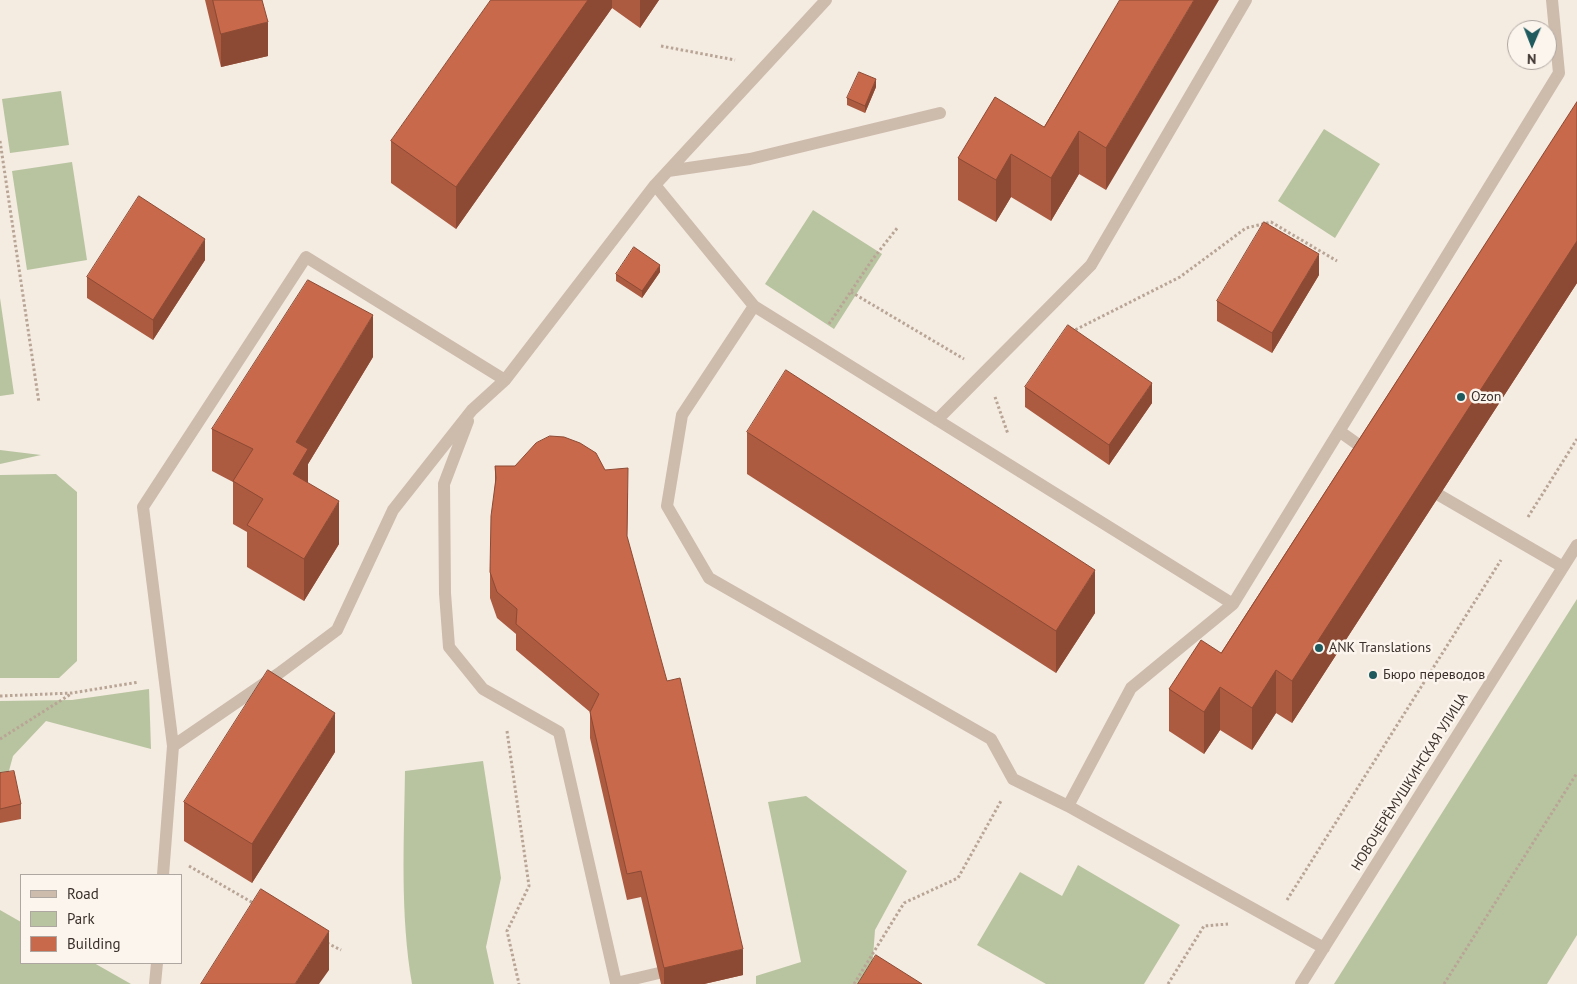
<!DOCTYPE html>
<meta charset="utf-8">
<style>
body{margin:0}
#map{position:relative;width:1577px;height:984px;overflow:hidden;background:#f4ebe1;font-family:"PT Sans",sans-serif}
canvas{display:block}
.legend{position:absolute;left:20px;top:874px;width:162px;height:90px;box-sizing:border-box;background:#fbf5ee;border:1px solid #aea6a0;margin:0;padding:6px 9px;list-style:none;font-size:15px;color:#3b302b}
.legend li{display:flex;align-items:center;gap:10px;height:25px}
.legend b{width:25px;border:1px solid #aea6a0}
.north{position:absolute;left:1507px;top:20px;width:50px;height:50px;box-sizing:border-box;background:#fbf5ee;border:1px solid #aea6a0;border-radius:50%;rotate:181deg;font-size:14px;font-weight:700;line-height:20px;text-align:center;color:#3b302b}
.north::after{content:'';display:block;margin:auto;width:18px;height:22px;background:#1f5a5e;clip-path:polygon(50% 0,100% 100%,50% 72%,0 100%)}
</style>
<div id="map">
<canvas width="1577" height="984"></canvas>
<ul class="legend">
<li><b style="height:6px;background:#cdbbac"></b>Road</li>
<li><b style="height:14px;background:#b8c4a0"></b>Park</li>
<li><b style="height:14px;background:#c8694b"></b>Building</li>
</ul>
<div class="north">N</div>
</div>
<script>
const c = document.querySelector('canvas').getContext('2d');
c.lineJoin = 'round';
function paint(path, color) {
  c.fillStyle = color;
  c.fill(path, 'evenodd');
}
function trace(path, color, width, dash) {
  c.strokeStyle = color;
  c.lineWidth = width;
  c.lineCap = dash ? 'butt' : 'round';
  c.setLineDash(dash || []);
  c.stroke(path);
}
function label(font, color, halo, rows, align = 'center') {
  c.font = font + ' "PT Sans",sans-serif';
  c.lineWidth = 5;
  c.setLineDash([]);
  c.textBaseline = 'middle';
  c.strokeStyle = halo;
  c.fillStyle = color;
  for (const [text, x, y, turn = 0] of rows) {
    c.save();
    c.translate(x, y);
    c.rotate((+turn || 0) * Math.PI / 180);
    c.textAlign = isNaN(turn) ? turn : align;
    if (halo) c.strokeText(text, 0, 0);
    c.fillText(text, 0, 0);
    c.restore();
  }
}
paint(new Path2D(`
 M 61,91 L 69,145 L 10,153 L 2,99 Z
 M 1324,129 L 1380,164 L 1335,238 L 1278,201 Z
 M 72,162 L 87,260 L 27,270 L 12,171 Z
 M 813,210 L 882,254 L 834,329 L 765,284 Z
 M 0,298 L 14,394 L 0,396 Z
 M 0,450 L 41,455 L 0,464 Z
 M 56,474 L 77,492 L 77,661 L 59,678 L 0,678 L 0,475 Z
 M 1577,599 L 1577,935 L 1547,984 L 1334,984 Z
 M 149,689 L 151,749 L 46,721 L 13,756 L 0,804 L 0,701 L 72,700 Z
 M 483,761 L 501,878 L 486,947 L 494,984 L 412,984 C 400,914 404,843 405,771 Z
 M 806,796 L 907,871 L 875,930 L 871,984 L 756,984 L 756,976 L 801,962 L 768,802 Z
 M 1078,865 L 1180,925 L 1144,984 L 1046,984 L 977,945 L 1020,872 L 1062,896 Z
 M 0,910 L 21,922 L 21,963 L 94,963 L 131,984 L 0,984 Z`), '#b8c4a0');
trace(new Path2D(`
 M 661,46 L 735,60
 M 0,141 L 39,403
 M 851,292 L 964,359
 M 829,324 L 872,260 L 898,227
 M 1071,332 L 1180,277 L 1246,228 L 1271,222 L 1337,261
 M 995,397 L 1008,434
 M 1528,517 L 1577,439
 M 0,696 L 72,693 L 139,682
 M 507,731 L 529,886 L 507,931 L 519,984
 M 0,739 L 71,694
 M 189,866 L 255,904
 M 1287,900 L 1501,560
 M 327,943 L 341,950
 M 854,984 L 904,903 L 958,878 L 1001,801
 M 1168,984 L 1204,926 L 1228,924
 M 1444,984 L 1577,773`), '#b9a596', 3, [2.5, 2.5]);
trace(new Path2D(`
 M 668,171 L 750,159 L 940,113
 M 655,185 L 754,306 L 1233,604 L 1559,73 L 1552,0
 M 754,306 L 682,415 L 667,506 L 709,578 L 991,739 L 1013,779 L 1068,806
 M 937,420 L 1091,265 L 1246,0
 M 468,421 L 444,484 L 445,593 L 449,647 L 483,689 L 559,732 L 616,983 L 659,973
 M 1339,431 L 1370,453
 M 1439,495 L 1563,567
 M 1233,604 L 1131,688 L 1068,806 L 1324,948
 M 173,746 L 143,507 L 306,257 L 505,380
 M 163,875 L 173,746 L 278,674 L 337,630 L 393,510 L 472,410 L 505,380 L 655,185 L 826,0
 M 155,984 L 157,963
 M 1301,984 L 1577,545`), '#cdbbac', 12);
paint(new Path2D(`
 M 205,0 L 262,0 L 268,56 L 221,67 Z
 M 491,0 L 659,0 L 640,28 L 612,8 L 456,229 L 391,183 L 391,141 Z
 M 1120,0 L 1106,190 L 1079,174 L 1051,221 L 1011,197 L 996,222 L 958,200 L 958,158 L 1044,127 Z
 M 876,87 L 865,113 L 847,105 L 847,98 Z
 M 1577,102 L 1577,283 L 1292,723 L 1276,713 L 1252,750 L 1220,730 L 1204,754 L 1169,731 L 1169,689 L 1221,653 Z
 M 205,260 L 153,340 L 87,298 L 87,277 Z
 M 660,272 L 642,298 L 616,281 L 616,274 Z
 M 1319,275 L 1272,353 L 1217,321 L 1217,301 Z
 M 373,357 L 308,464 L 308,483 L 339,544 L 304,601 L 247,567 L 247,532 L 233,524 L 233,482 L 212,471 L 212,429 Z
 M 1025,387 L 1152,403 L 1109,465 L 1025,407 Z
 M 747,432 L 1095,613 L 1056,673 L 747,474 Z
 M 495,466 L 605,470 L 628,494 L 627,537 L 743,975 L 704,984 L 661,984 L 641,897 L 627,900 L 590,738 L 590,712 L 516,650 L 516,634 L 497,618 L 490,598 L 490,572 L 495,484 Z
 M 335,752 L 252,883 L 184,841 L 184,802 Z
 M 0,773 L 21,804 L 21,819 L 0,823 Z`), '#ac5a40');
paint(new Path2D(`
 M 588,0 L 612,0 L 612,8 L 456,229 L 456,187 Z
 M 640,0 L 659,0 L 640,28 Z
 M 1194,0 L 1219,0 L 1106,190 L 1106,148 Z
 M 268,22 L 268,56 L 221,67 L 221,34 Z
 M 876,79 L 876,87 L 865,113 L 865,106 Z
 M 1079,131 L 1079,174 L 1051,221 L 1051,178 Z
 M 1011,154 L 1011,197 L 996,222 L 996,180 Z
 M 205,239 L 205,260 L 153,340 L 153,320 Z
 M 1577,241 L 1577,283 L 1292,723 L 1292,681 Z
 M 1319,254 L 1319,275 L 1272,353 L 1272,333 Z
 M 660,265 L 660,272 L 642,298 L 642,291 Z
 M 373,315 L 373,357 L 308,464 L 308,491 L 293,474 L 296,442 Z
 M 1152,383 L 1152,403 L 1109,465 L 1109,445 Z
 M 339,501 L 339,544 L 304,601 L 304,559 Z
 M 1095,570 L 1095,613 L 1056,673 L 1056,631 Z
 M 1276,670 L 1276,713 L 1252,750 L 1252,708 Z
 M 1220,687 L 1220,730 L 1204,754 L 1204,712 Z
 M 335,713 L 335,752 L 252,883 L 252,844 Z
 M 329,931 L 329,970 L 319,984 L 295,984 Z
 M 743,949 L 743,975 L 704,984 L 664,984 L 664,968 Z`), '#8c4a34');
const building = new Path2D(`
 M 213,0 L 262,0 L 268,22 L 221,34 Z
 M 491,0 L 588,0 L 456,187 L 391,141 Z
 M 1120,0 L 1194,0 L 1106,148 L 1079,131 L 1051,178 L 1011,154 L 996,180 L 958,158 L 995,97 L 1044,127 Z
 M 859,72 L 876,79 L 865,106 L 847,98 Z
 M 1577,102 L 1577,241 L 1292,681 L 1276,670 L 1252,708 L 1220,687 L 1204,712 L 1169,689 L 1201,640 L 1221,653 Z
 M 139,196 L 205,239 L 153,320 L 87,277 Z
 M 1264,222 L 1319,254 L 1272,333 L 1217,301 Z
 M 634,247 L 660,265 L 642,291 L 616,274 Z
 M 308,280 L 373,315 L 296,442 L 308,449 L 293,474 L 339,501 L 304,559 L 247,525 L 263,499 L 233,481 L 253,449 L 212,429 Z
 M 1068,325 L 1152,383 L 1109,445 L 1025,387 Z
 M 786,370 L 1095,570 L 1056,631 L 747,432 Z
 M 550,436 L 564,437 L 580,443 L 596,453 L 605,470 L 628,468 L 627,536 L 667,681 L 680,678 L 743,949 L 664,968 L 641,871 L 627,874 L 590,712 L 599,694 L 516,624 L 517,609 L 497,592 L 490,572 L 491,516 L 496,478 L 495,466 L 515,466 L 536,443 Z
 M 268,670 L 335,713 L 252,844 L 184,802 Z
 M 14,771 L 21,804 L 0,809 L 0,773 Z
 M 261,889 L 329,931 L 295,984 L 201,984 Z
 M 876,955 L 922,984 L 858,984 Z`);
paint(building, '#c8694b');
trace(building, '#8c4a34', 1);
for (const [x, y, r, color] of [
 [1461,397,5,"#1f5a5e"],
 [1319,648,5,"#1f5a5e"],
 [1373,675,5,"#1f5a5e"]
]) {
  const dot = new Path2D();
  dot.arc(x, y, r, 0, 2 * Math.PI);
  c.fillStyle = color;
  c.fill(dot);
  trace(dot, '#fbf5ee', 2);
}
label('14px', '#3b302b', '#fbf5ee', [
 ["Ozon",1471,397],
 ["ANK Translations",1329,648],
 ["Бюро переводов",1383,675]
], 'left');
label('14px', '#3b302b', '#fbf5ee', [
 ["НОВОЧЕРЁМУШКИНСКАЯ УЛИЦА",1410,782,-58]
]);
</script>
